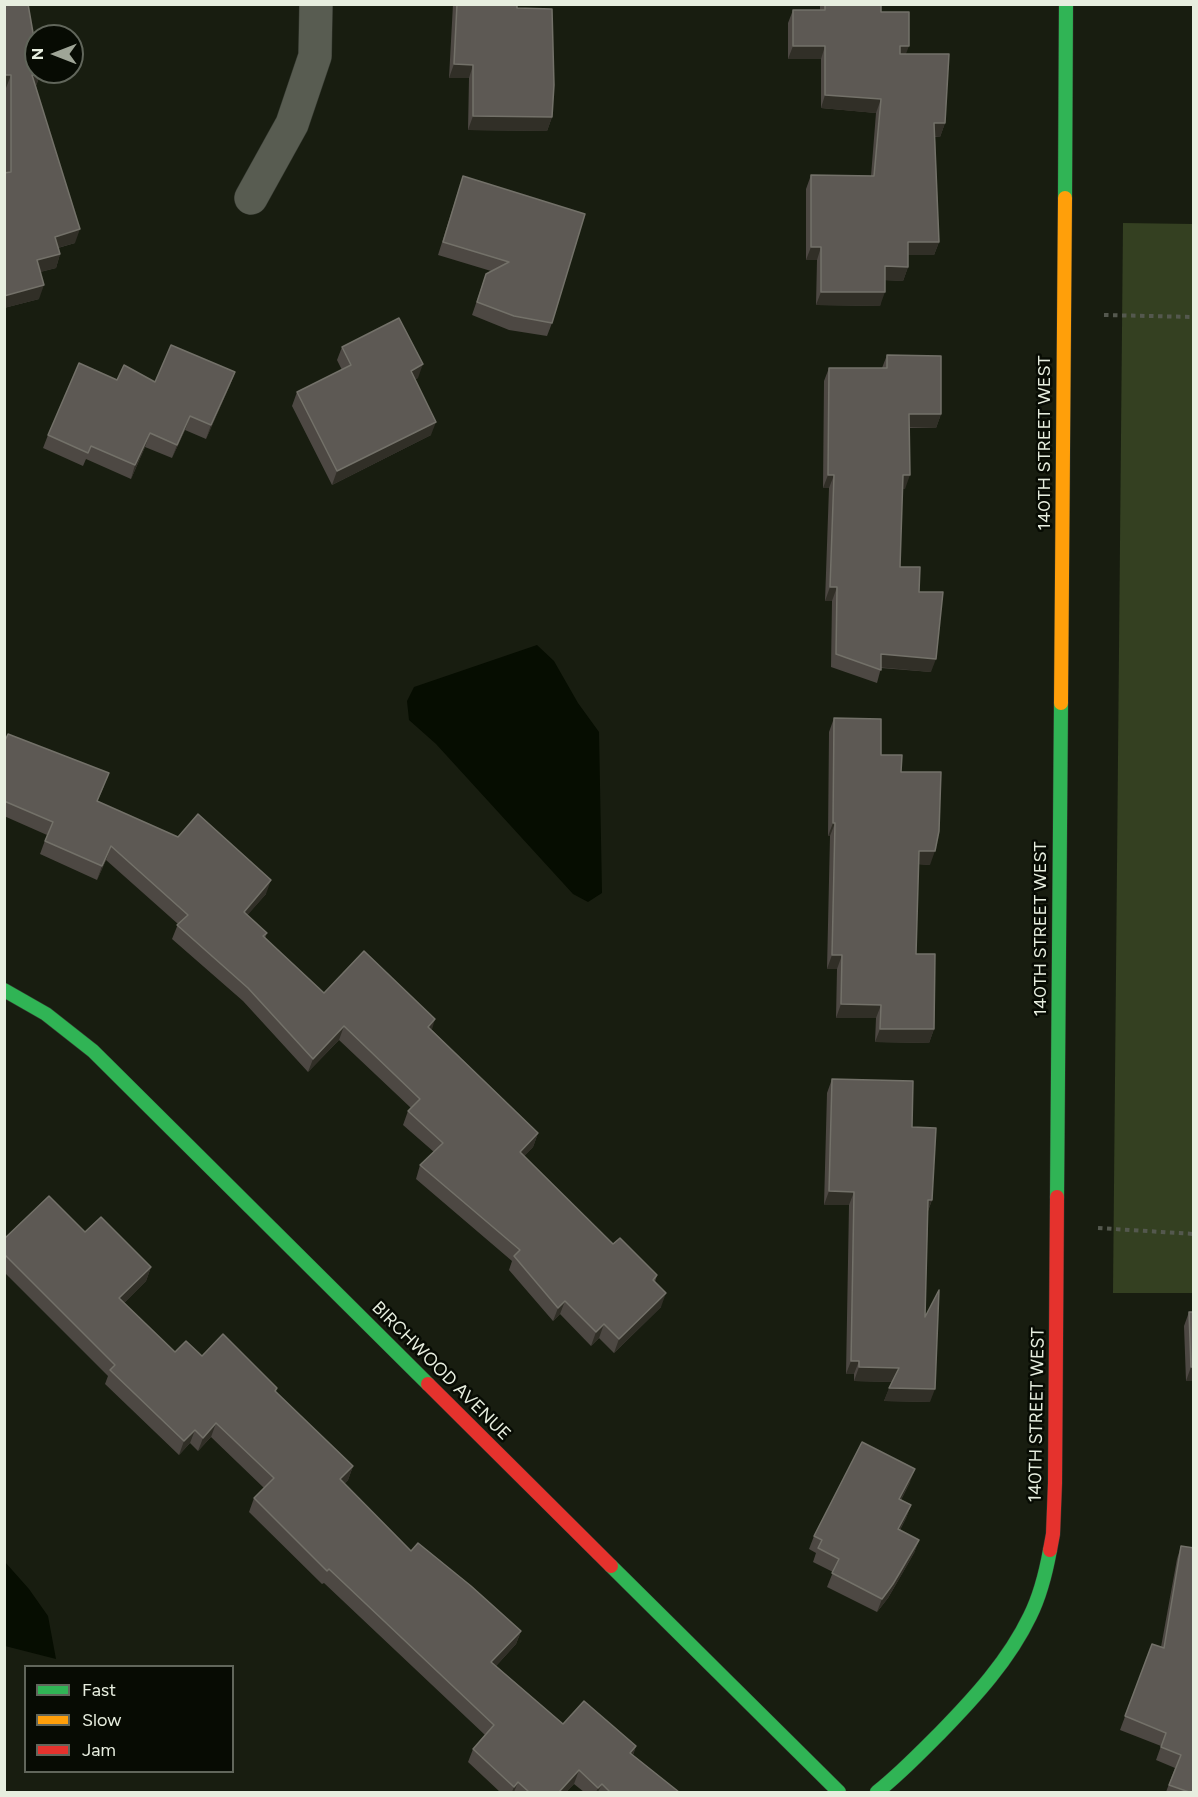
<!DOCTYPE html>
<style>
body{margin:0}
#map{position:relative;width:1198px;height:1797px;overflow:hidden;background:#181d10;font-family:Figtree,sans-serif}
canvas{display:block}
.frame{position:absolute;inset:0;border:6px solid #e7eedf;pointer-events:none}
.legend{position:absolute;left:24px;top:1665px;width:210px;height:108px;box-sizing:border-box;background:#070b03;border:2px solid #61665b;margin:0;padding:8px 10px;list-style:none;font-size:18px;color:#e7eedf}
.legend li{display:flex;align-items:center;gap:12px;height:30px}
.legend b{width:30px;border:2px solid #61665b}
.north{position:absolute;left:24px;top:24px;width:60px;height:60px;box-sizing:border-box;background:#070b03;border:2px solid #61665b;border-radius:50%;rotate:270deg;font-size:16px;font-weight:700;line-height:24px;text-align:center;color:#e7eedf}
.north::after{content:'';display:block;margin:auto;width:21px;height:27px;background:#9fa597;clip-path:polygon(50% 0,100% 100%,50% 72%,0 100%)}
</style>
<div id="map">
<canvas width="1198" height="1797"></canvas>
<div class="frame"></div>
<ul class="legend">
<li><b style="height:8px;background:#30b455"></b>Fast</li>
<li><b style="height:8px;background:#ff9f0a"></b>Slow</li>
<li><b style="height:8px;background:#e5322d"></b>Jam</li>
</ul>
<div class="north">N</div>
</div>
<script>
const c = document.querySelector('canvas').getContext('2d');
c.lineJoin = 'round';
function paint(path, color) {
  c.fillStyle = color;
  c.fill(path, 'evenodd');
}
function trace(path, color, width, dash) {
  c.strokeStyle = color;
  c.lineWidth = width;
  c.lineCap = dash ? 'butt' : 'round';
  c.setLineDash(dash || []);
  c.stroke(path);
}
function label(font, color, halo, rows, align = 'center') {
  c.font = font + ' Figtree,sans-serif';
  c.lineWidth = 5;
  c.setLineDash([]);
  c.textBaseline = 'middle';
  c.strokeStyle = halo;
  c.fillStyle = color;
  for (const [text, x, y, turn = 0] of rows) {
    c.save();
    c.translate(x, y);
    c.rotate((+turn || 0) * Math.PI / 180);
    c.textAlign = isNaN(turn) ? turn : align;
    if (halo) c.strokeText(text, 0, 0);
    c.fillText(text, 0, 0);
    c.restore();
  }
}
paint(new Path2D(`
 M 1123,223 L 1193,224 L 1193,1293 L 1113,1293 Z`), '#344021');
paint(new Path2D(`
 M 537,645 L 554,661 L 578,703 L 599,732 L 602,893 L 588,902 L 573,894 L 436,744 L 409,720 L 407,701 L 414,687 Z
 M 5,1562 L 29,1589 L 48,1616 L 56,1659 L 5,1646 Z`), '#060d01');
const street = new Path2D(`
 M 251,198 L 292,124 L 315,56 L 316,4`);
const fast = new Path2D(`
 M 1065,198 L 1066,4
 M 4,990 L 46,1014 L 93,1051 L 428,1384
 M 1057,1197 L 1061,703
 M 611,1566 L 839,1792
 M 877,1792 C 900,1774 920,1753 941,1732 C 975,1697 1009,1660 1030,1616 C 1040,1596 1046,1572 1050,1550`);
const slow = new Path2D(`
 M 1061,703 L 1065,198`);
const jam = new Path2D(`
 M 428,1384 L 611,1566
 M 1050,1550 L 1053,1534 L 1055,1483 L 1057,1197`);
trace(street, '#353930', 34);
trace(fast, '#353930', 15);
trace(slow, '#353930', 15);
trace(jam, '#353930', 15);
trace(new Path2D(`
 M 1104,315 L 1194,317
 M 1098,1228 L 1194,1234`), '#54584e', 4, [4.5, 4.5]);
trace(street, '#585c51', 33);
trace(fast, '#30b455', 14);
trace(slow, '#ff9f0a', 14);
trace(jam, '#e5322d', 14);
paint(new Path2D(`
 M 4,4 L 40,75 L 36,86 L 75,243 L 58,248 L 60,254 L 56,268 L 40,272 L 39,299 L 4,308 L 4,173 L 6,173 Z
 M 453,4 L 517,4 L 517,8 L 552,117 L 547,131 L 468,130 L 469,78 L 449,78 Z
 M 820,4 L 881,4 L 881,12 L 945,123 L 940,137 L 935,137 L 939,242 L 934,255 L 908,255 L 908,267 L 903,281 L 885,280 L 880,306 L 816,305 L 817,260 L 806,260 L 806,189 L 811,175 L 871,176 L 876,113 L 821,108 L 821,59 L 788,59 L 788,23 L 793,10 L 820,10 Z
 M 463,176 L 552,323 L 547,336 L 509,330 L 472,315 L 486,274 L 491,271 L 438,255 Z
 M 342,347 L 418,378 L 415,379 L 431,435 L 332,485 L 292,406 L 297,392 L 342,370 L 337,360 Z
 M 887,355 L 941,414 L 936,428 L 909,428 L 905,489 L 902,489 L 900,567 L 919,592 L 931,672 L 881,668 L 877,683 L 831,667 L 832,601 L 825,601 L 829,488 L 823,488 L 824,381 L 829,368 L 882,368 Z
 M 235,372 L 230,385 L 206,439 L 185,430 L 172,458 L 145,447 L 131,479 L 86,459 L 83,466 L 43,448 L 48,435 L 117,380 L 155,382 Z
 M 834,718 L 881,755 L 901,772 L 930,865 L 918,864 L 916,954 L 934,1029 L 929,1043 L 875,1042 L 876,1018 L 836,1018 L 837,969 L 827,969 L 830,836 L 828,836 L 829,732 Z
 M 4,743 L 104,786 L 97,802 L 266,894 L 247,915 L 267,933 L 265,938 L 324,993 L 432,1030 L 538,1133 L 533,1147 L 524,1156 L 613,1244 L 657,1275 L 655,1282 L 661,1307 L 614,1353 L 599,1338 L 591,1346 L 560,1314 L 553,1321 L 509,1270 L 512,1261 L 416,1179 L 420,1165 L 434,1152 L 403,1125 L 408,1111 L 411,1108 L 339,1040 L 308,1072 L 243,1001 L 172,939 L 178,924 L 106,860 L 97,880 L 40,854 L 47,835 L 4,816 Z
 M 832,1079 L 912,1127 L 932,1200 L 928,1211 L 925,1317 L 930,1402 L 884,1401 L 892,1382 L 854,1381 L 854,1374 L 846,1374 L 849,1205 L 824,1205 L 827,1093 Z
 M 85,1232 L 151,1267 L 146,1281 L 124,1303 L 175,1352 L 202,1356 L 276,1392 L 353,1466 L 348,1480 L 344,1484 L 411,1551 L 521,1631 L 516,1644 L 496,1666 L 563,1724 L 636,1746 L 633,1755 L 679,1792 L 584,1792 L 574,1784 L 566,1792 L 500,1792 L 468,1762 L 473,1749 L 485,1735 L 324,1583 L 322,1584 L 249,1512 L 254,1498 L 264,1488 L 211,1437 L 198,1451 L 190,1443 L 179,1455 L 105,1384 L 108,1376 L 4,1272 L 4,1239 Z
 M 1189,1312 L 1194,1312 L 1194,1381 L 1186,1381 L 1184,1326 Z
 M 910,1482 L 901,1500 L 911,1505 L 906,1518 L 900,1530 L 919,1540 L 914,1553 L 888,1598 L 877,1612 L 827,1587 L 833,1572 L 813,1562 L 816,1553 L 809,1549 L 814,1536 Z
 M 1181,1546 L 1194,1792 L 1166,1792 L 1175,1768 L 1156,1760 L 1161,1746 L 1120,1730 L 1152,1644 L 1161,1647 L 1177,1559 Z`), '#4d4843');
paint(new Path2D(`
 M 793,46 L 825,46 L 821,59 L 788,59 Z
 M 900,46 L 909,46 L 904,59 L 895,59 Z
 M 454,64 L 473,65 L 469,78 L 449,78 Z
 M 4,75 L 11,75 L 6,88 L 4,88 Z
 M 32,75 L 40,75 L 35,88 Z
 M 825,95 L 881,99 L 876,113 L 821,108 Z
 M 473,116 L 552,117 L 547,131 L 468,130 Z
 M 934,123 L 945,123 L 940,137 L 929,136 Z
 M 80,229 L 75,243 L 50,250 L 55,237 Z
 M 908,242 L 939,242 L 934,255 L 903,255 Z
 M 811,247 L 821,247 L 817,260 L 806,260 Z
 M 60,254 L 56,268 L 32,274 L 37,260 Z
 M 885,266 L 908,267 L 903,281 L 880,280 Z
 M 44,285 L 39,299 L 4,308 L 4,296 Z
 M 821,292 L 885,292 L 880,306 L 816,305 Z
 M 423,364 L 418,378 L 406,385 L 411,371 Z
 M 235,372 L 230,385 L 206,439 L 211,425 Z
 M 909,414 L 941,414 L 936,428 L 904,427 Z
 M 190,416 L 185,430 L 172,458 L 177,445 Z
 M 436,422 L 431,435 L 332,485 L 337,471 Z
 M 150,433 L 145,447 L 131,479 L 135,465 Z
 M 828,475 L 834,475 L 829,488 L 823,488 Z
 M 903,475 L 910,475 L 905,489 L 898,489 Z
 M 830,587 L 837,587 L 832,601 L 825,601 Z
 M 881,654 L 936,659 L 931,672 L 877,667 Z
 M 833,823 L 835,823 L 830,836 L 828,836 Z
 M 111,846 L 106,860 L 97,880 L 102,866 Z
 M 919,851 L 935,851 L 930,865 L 914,864 Z
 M 271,880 L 266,894 L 239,925 L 244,912 Z
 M 832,955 L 842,955 L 837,969 L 827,969 Z
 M 841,1004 L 881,1005 L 876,1018 L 836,1018 Z
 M 435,1019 L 431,1033 L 428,1027 Z
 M 344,1026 L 339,1040 L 308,1072 L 313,1059 Z
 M 880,1029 L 934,1029 L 929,1043 L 875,1042 Z
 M 538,1133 L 533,1147 L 515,1166 L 520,1152 Z
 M 829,1191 L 854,1192 L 849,1205 L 824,1205 Z
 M 928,1200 L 932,1200 L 927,1213 Z
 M 151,1267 L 146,1281 L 115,1312 L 119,1298 Z
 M 666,1293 L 661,1307 L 614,1353 L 619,1339 Z
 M 565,1301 L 560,1314 L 553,1321 L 558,1308 Z
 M 604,1324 L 599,1338 L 591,1346 L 596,1332 Z
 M 851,1361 L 859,1361 L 854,1374 L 846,1374 Z
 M 859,1367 L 899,1368 L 894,1382 L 854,1381 Z
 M 1191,1367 L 1194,1367 L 1194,1381 L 1186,1381 Z
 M 889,1388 L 935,1389 L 930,1402 L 884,1401 Z
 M 216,1423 L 211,1437 L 198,1451 L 203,1438 Z
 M 195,1430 L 190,1443 L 179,1455 L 184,1441 Z
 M 353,1466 L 348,1480 L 335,1493 L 340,1479 Z
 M 915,1469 L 910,1482 L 894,1513 L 899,1499 Z
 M 911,1505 L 906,1518 L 893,1543 L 898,1529 Z
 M 919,1540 L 914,1553 L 888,1598 L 877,1612 L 882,1599 Z
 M 521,1631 L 516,1644 L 487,1676 L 491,1662 Z
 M 636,1746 L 631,1760 L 630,1753 Z
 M 579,1770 L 574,1784 L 566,1792 L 559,1792 Z
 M 518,1782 L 514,1792 L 512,1792 L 514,1787 Z
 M 602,1784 L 598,1792 L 596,1792 L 598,1788 Z`), '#312f27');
const building = new Path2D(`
 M 4,4 L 28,4 L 36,50 L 36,72 L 40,72 L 40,75 L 32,75 L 80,229 L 55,237 L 60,254 L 37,260 L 44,285 L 4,296 L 4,173 L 11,172 L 11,75 L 4,75 Z
 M 457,4 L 517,4 L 517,8 L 552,9 L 554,85 L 552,117 L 473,116 L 473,65 L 454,64 Z
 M 825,4 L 881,4 L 881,12 L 909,12 L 909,46 L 900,46 L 900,54 L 949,54 L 945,123 L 934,123 L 939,242 L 908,242 L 908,267 L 885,266 L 885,292 L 821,292 L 821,247 L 811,247 L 811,175 L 874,176 L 881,99 L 825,95 L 825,46 L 793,46 L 793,10 L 825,10 Z
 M 463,176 L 585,214 L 552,323 L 514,316 L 477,302 L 486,274 L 509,262 L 443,242 Z
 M 399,318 L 423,364 L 411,371 L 436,422 L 337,471 L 297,392 L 351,365 L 342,347 Z
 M 171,345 L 235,372 L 211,425 L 190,416 L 177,445 L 150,433 L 135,465 L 91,446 L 88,453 L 48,435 L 79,363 L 117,380 L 124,365 L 155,382 Z
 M 887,355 L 941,356 L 941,414 L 909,414 L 910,475 L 903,475 L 900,567 L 920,567 L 919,592 L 943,592 L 936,659 L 881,654 L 881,670 L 836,654 L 837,587 L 830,587 L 834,475 L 828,475 L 829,368 L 887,368 Z
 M 834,718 L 881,719 L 881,755 L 902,755 L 901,772 L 941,772 L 939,831 L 935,851 L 919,851 L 916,954 L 935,954 L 934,1029 L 880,1029 L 881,1005 L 841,1004 L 842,955 L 832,955 L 835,823 L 833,823 Z
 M 8,734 L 109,773 L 97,801 L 178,837 L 198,814 L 271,880 L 244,912 L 267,933 L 263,936 L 324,993 L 364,951 L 435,1019 L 428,1027 L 538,1133 L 520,1152 L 613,1244 L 620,1238 L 657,1275 L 653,1280 L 666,1293 L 619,1339 L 604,1324 L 596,1332 L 565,1301 L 558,1308 L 514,1256 L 520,1250 L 420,1165 L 443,1143 L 408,1111 L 420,1099 L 344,1026 L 313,1059 L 248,988 L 177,925 L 188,915 L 111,846 L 102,866 L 45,841 L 53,822 L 4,801 L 4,743 Z
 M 832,1079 L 913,1081 L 912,1127 L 936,1128 L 932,1200 L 928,1200 L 925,1317 L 939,1290 L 935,1389 L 889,1388 L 899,1368 L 859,1367 L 859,1361 L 851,1361 L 854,1192 L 829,1191 Z
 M 49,1196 L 85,1232 L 101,1217 L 151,1267 L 119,1298 L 175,1352 L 186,1341 L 202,1356 L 223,1334 L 277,1388 L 275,1391 L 353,1466 L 340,1479 L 411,1551 L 418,1543 L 471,1586 L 521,1631 L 491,1662 L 563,1724 L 584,1701 L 636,1746 L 630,1753 L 679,1792 L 610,1792 L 602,1784 L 598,1788 L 579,1770 L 559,1792 L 529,1792 L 518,1782 L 514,1787 L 473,1749 L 494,1725 L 329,1569 L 327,1571 L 254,1498 L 274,1478 L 216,1423 L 203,1438 L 195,1430 L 184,1441 L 110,1370 L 115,1365 L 4,1254 L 4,1239 Z
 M 1189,1312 L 1194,1312 L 1194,1367 L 1191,1367 Z
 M 862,1442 L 915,1469 L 899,1499 L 911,1505 L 898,1529 L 919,1540 L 893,1584 L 882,1599 L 832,1573 L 839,1559 L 818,1548 L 822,1540 L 814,1536 Z
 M 1181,1546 L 1194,1548 L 1194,1792 L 1189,1792 L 1169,1785 L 1181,1755 L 1161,1747 L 1166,1733 L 1125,1716 L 1152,1644 L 1164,1648 Z`);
paint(building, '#5d5954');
trace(building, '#737169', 1.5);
label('18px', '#e7eedf', '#070b03', [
 ["140TH STREET WEST",1045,443,-90],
 ["140TH STREET WEST",1041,929,-90],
 ["BIRCHWOOD AVENUE",441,1371,45],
 ["140TH STREET WEST",1037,1415,-89]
]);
</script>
